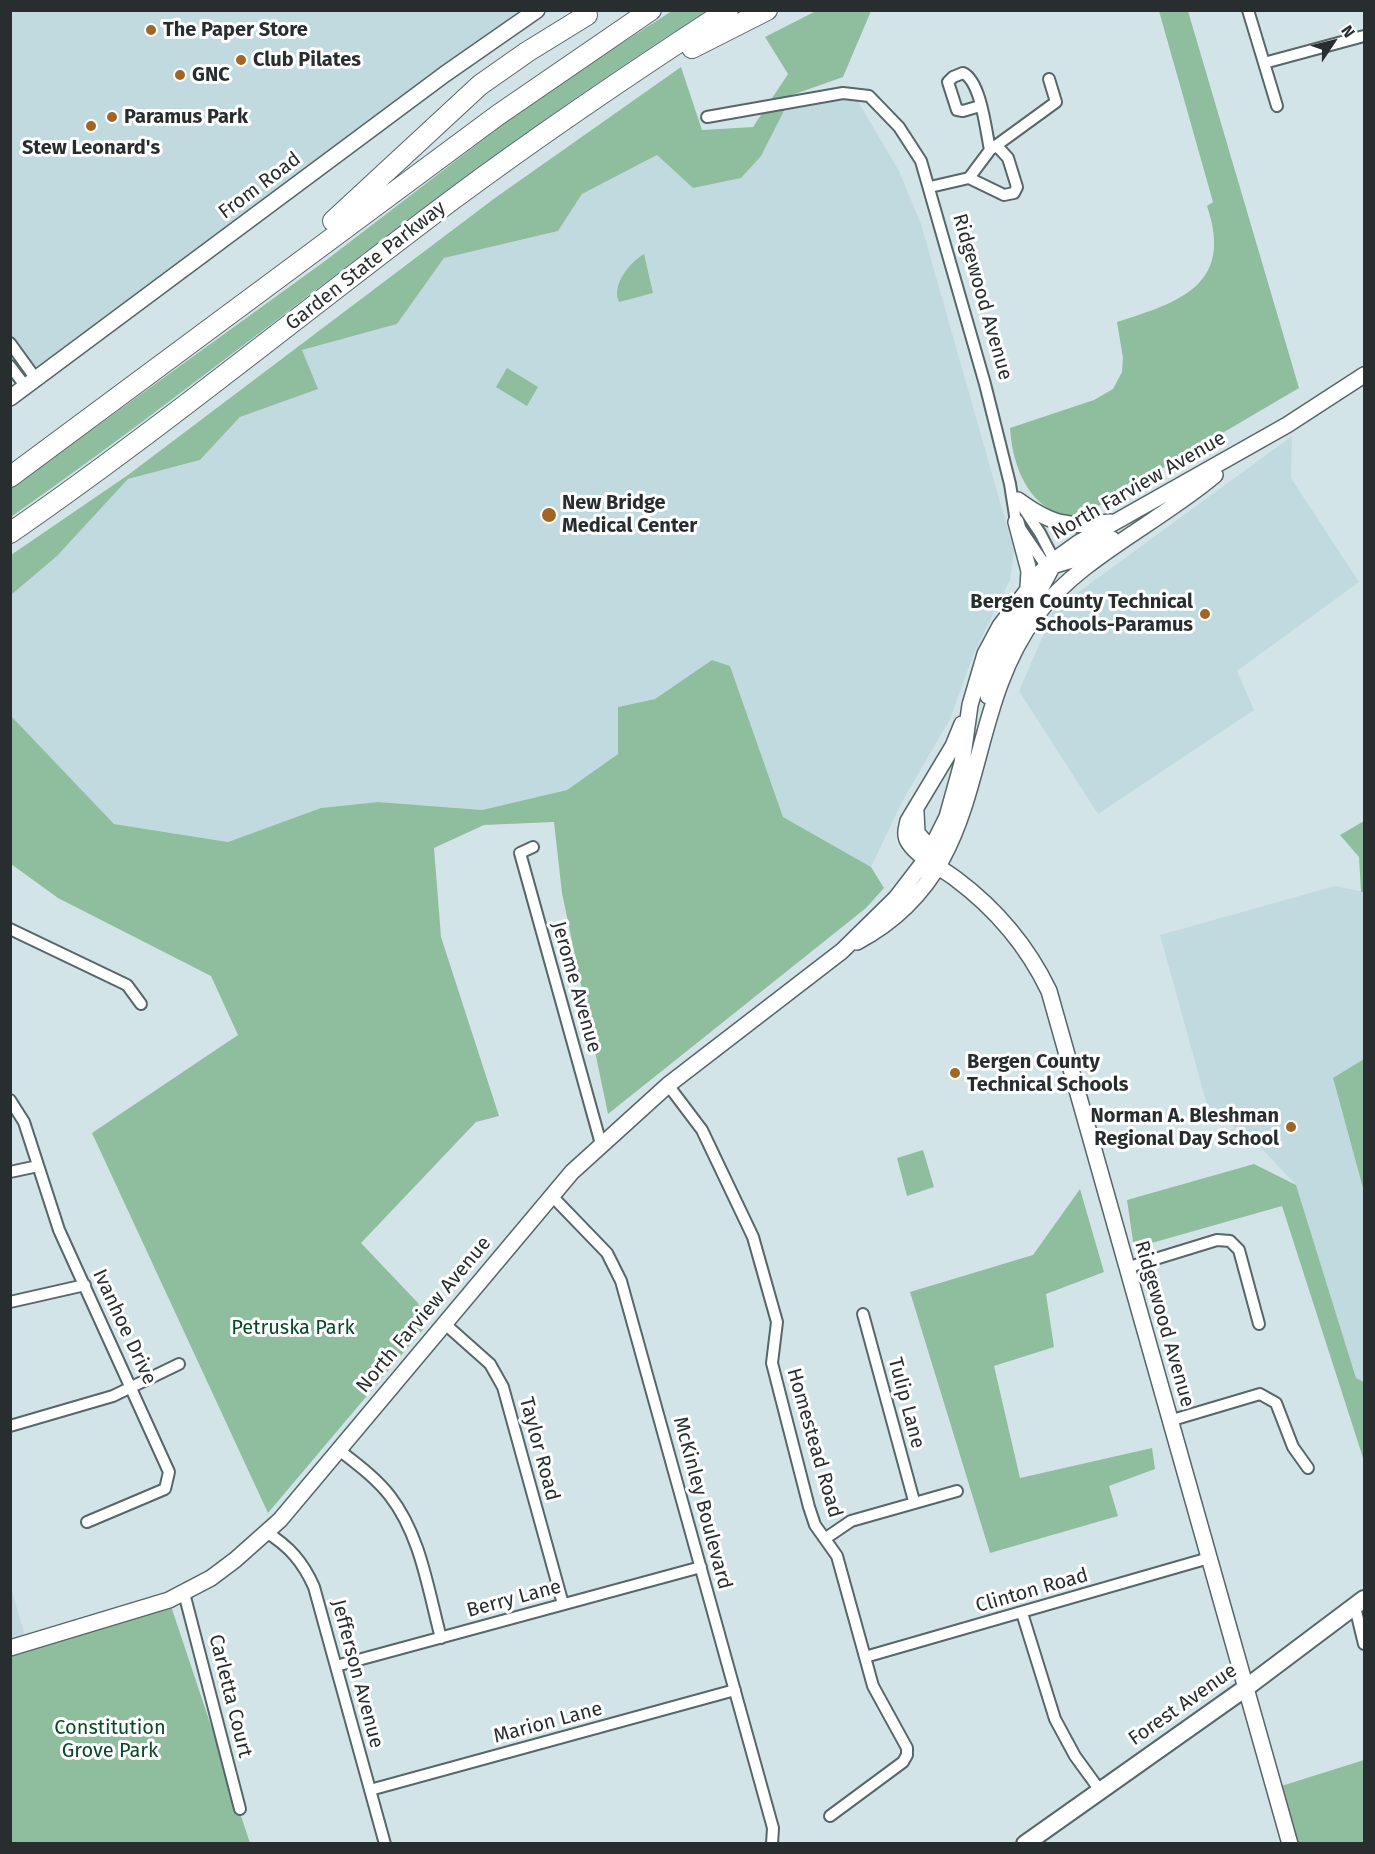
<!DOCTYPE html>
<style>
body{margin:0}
#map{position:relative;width:1375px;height:1854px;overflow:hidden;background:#d3e4e8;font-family:"Fira Sans",sans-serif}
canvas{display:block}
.frame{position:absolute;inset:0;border:12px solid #282e2f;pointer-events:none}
.north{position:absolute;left:1303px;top:12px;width:60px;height:60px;-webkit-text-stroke:4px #fff;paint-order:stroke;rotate:55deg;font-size:16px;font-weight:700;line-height:24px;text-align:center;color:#282e2f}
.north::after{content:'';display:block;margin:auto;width:21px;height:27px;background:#282e2f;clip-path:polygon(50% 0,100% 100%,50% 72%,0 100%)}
</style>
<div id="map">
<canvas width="1375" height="1854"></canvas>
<div class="frame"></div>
<div class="north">N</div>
</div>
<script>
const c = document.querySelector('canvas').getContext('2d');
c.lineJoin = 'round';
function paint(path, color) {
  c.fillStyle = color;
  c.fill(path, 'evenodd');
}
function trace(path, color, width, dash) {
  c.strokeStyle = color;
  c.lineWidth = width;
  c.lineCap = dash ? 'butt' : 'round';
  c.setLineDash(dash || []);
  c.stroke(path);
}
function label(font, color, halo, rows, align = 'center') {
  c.font = font + ' "Fira Sans",sans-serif';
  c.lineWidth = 6;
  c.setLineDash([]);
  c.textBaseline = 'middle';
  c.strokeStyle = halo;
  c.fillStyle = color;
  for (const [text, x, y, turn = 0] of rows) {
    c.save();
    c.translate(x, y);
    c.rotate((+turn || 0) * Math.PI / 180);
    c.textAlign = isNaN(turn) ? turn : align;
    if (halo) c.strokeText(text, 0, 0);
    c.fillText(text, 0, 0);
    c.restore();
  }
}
paint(new Path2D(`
 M 10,11 L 537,11 L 36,379 L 11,343 Z
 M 853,93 L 899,171 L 921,224 L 1014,551 L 1010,580 L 974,653 L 950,719 L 902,802 L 871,867 L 783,817 L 730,666 L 712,660 L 655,699 L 618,707 L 618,754 L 567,790 L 482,810 L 378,802 L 321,808 L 228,842 L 114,824 L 11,717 L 11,595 L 57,556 L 128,479 L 200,460 L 240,417 L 317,389 L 302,350 L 397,324 L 444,258 L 558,231 L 582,194 L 657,155 L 693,188 L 787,103 Z
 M 1292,436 L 1291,478 L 1359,582 L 1237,671 L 1254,710 L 1098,814 L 1019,691 L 1054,610 Z
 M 1335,886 L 1364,892 L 1364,1059 L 1333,1079 L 1364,1192 L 1364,1382 L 1356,1378 L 1296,1185 L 1262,1149 L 1207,1105 L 1160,935 Z
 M 10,1584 L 27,1643 L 10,1648 Z`), '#c0dae0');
paint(new Path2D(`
 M 672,11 L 707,11 C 464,164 246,352 11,517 L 10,489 L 325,261 L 544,93 Z
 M 816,11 L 871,11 L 843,77 L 792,95 L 761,156 L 741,178 L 693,188 L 657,155 L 582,194 L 558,231 L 444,258 L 397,324 L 302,350 L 318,389 L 240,417 L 200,460 L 128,479 L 57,556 L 11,595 L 11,555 L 128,475 L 495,198 L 681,67 L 702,130 L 753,127 L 788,74 L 765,37 Z
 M 1159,11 L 1188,11 L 1299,388 L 1083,515 C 1075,515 1063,516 1055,512 C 1024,498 1012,460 1010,428 L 1094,400 L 1113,389 L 1122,372 L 1123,358 L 1117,322 C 1180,302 1234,285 1207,206 L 1213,202 Z
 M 644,254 L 653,293 L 619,302 C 611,285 630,262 644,254 Z
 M 507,368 L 538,387 L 527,406 L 496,387 Z
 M 712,660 L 730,666 L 783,817 L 871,867 L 884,888 L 866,908 L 608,1114 L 562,893 L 554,822 L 484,825 L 434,848 L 441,937 L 499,1116 L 476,1122 L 361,1243 L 418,1303 L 425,1327 L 268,1513 L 92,1133 L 238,1035 L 211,976 L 58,898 L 11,864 L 11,716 L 114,824 L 228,842 L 321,808 L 378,802 L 482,810 L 567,790 L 618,754 L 618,707 L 655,699 Z
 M 1364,821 L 1364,892 L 1361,892 L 1359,857 L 1340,835 Z
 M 1364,1059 L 1364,1192 L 1333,1078 Z
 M 923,1150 L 934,1187 L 907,1196 L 897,1158 Z
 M 1254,1164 L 1296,1185 L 1356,1378 L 1364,1382 L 1364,1461 L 1282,1206 L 1134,1248 L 1127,1200 Z
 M 1080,1189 L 1104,1272 L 1046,1294 L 1054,1347 L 994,1366 L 1020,1478 L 1152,1448 L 1155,1469 L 1109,1486 L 1118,1516 L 990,1553 L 910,1292 L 1033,1255 Z
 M 169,1600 L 250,1843 L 11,1844 L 11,1648 Z
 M 1364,1760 L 1364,1843 L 1290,1843 L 1275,1788 Z`), '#8fbe9e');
const street = new Path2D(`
 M 1248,10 L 1277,106
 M 1264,63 L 1364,36
 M 980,106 L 963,111 L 957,110 L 948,82 L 953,77 L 963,73 C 981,81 986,131 990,150
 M 707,117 L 843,93 L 869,96 L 899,127 L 921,161 L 985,384 L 1010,484 L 1016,522 L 1046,566
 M 969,178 L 1004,195 L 1014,193 L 1017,187 L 1008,158 L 997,146
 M 930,187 L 969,178 L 990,150 L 1056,102 L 1049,79
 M 10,343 L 36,379
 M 10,366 L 26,387
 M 1022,506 L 1040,533 L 1054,560
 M 533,847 L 520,853 L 601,1144
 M 10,929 L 127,985 L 141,1004
 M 668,1085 L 702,1130 L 753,1237 L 777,1322 L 772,1363 L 809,1507 L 815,1525 L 837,1556 L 873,1686 L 907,1748 L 907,1755 L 903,1762 L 830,1816
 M 10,1100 L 24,1122 L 59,1230 L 169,1472 L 165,1489 L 87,1522
 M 10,1172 L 38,1166
 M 551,1195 L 607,1253 L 621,1281 L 773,1828 L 772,1844
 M 1126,1268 L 1217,1240 L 1230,1241 L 1239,1250 L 1259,1324
 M 10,1302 L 85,1285
 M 863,1314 L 914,1501
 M 445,1324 L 490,1364 L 503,1387 L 563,1604
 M 1169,1421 L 1260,1394 L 1276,1403 L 1293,1447 L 1308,1468
 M 10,1426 L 113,1396 L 179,1364
 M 339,1450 C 357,1464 376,1478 390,1496 C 421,1536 428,1590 441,1638
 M 266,1532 C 289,1546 303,1562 314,1587 L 385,1844
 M 826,1538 L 851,1521 L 957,1491
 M 184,1593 L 240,1809
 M 1355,1607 L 1364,1644
 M 1022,1613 L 1055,1719 L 1075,1756 L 1099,1789
 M 865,1657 L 1209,1558
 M 336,1666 L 701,1567
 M 370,1790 L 735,1690`);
const secondary = new Path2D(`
 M 10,398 L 445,74 L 537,10
 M 1018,500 C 1052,525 1069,528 1110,522
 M 1016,522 L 1029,571 L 1028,587
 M 1055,565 L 1079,558 L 1112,539
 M 988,696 L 1002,646 L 1035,599 L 1051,569
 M 962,724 L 953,746 L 908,821 C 906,829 904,836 909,843 C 920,859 941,867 956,879 C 996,909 1027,945 1049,991 L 1290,1844
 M 916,812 L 917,833 L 924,841 L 941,849
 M 857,942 C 996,868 956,724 1036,616 C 1079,558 1160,522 1215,475
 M 10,1648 L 169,1600 L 211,1578 L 235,1560 L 280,1520 L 572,1172 L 668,1085 L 842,951 L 896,898 L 926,859 L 947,817 L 962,763 L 970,705 L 985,654 L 1000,626 L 1046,566 L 1078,543 L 1287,425 L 1364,375`);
const primary = new Path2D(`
 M 1025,1844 L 1247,1687 L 1364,1599`);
const highway = new Path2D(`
 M 692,48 L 767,10
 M 333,221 L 480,85 L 527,52 L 587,15
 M 10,477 L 498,115 L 651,10
 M 10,533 C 162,428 304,311 452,200 C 542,133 634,71 728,10`);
trace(street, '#576669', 14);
trace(secondary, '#576669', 18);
trace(primary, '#576669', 20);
trace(highway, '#576669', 22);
trace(street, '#fff', 10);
trace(secondary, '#fff', 15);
trace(primary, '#fff', 16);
trace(highway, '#fff', 20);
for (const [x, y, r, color] of [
 [151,30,6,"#a06626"],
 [241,60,6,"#a06626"],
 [180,75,6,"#a06626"],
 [112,117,6,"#a06626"],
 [91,126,6,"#a06626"],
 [549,515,8,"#a06626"],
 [1205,614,6,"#a06626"],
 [955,1073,6,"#a06626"],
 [1291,1127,6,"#a06626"]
]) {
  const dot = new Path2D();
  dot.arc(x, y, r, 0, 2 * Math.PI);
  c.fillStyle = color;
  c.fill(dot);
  trace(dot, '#fff', 2);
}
label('bold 20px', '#282e2f', '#fff', [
 ["The Paper Store",163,30],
 ["Club Pilates",253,60],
 ["GNC",192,75],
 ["Paramus Park",124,117],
 ["Stew Leonard's",91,148,"center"],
 ["New Bridge",562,503],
 ["Medical Center",562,526],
 ["Bergen County Technical",1193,602,"right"],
 ["Schools-Paramus",1193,625,"right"],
 ["Bergen County",967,1062],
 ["Technical Schools",967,1085],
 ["Norman A. Bleshman",1279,1116,"right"],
 ["Regional Day School",1279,1139,"right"]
], 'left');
label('20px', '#282e2f', '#fff', [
 ["From Road",260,186,-37],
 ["Garden State Parkway",366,266,-38],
 ["Ridgewood Avenue",982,297,74],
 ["North Farview Avenue",1139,486,-30],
 ["Jerome Avenue",576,987,74],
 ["North Farview Avenue",424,1315,-50],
 ["Ridgewood Avenue",1164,1324,74],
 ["Ivanhoe Drive",124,1327,65],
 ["Tulip Lane",906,1403,75],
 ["Homestead Road",814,1443,74],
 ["Taylor Road",539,1449,75],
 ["McKinley Boulevard",702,1503,75],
 ["Clinton Road",1032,1591,-16],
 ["Berry Lane",514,1599,-15],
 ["Jefferson Avenue",357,1674,75],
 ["Carletta Court",230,1696,76],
 ["Forest Avenue",1183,1705,-35],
 ["Marion Lane",548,1723,-15]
]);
label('20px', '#064927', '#fff', [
 ["Petruska Park",293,1328],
 ["Constitution",110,1728],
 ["Grove Park",110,1751]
]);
</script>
